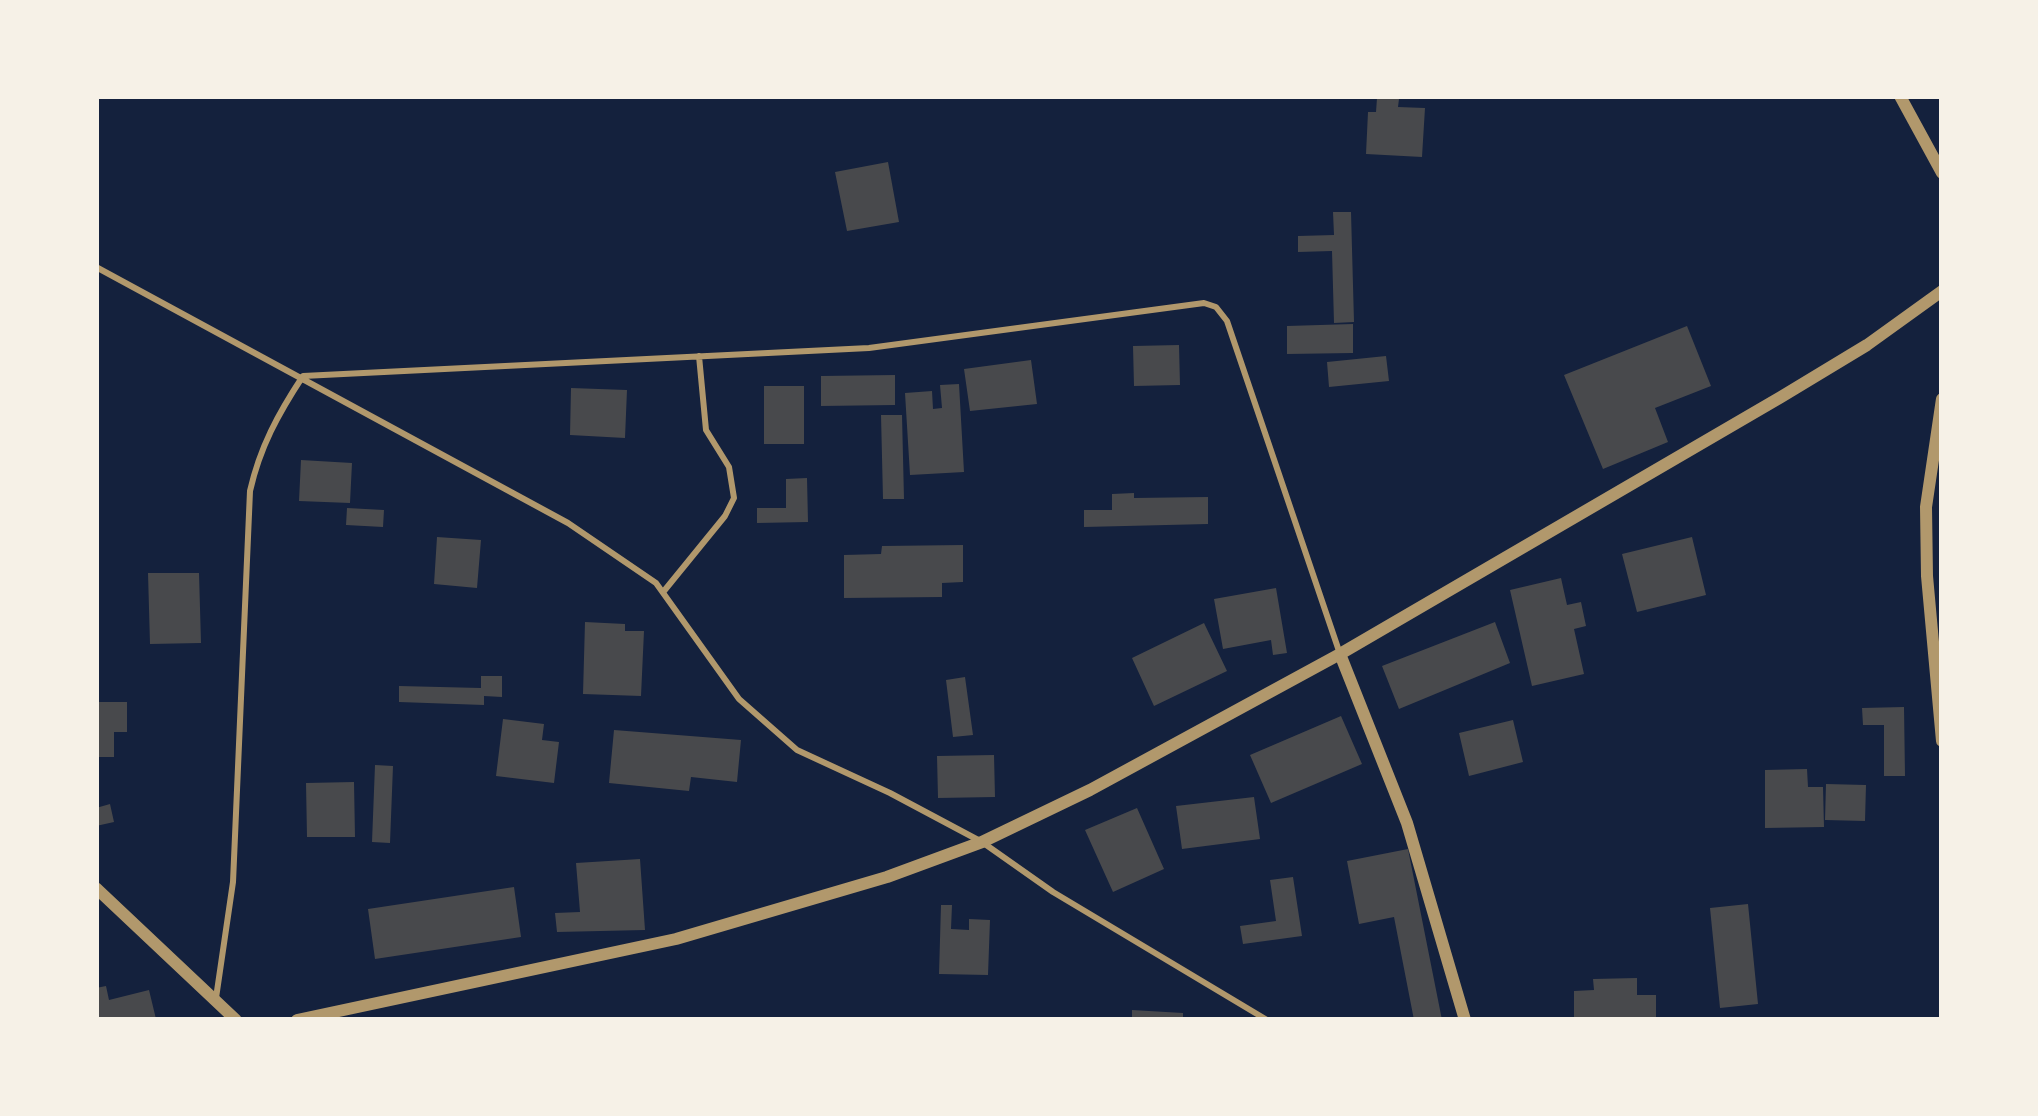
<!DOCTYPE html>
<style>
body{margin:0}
#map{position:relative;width:2038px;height:1116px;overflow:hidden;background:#14213d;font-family:Arial,sans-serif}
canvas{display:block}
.frame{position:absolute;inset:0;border:99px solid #f6f1e7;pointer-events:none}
</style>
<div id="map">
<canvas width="2038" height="1116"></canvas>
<div class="frame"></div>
</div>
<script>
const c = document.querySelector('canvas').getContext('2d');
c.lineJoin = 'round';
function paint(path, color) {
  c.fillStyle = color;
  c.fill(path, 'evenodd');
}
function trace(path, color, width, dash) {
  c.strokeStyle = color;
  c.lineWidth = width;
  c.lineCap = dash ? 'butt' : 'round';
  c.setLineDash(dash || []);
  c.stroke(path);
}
paint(new Path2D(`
 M 1377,98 L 1399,99 L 1398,107 L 1425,108 L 1422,157 L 1366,154 L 1368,112 L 1376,112 Z
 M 888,162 L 899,222 L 847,231 L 835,172 Z
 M 1333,212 L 1351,212 L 1354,322 L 1334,323 L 1332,251 L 1298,252 L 1298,236 L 1334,235 Z
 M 1353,324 L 1353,353 L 1287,354 L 1287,326 Z
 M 1687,326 L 1711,386 L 1655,408 L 1668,442 L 1603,469 L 1564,375 Z
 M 1179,345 L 1180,385 L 1134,386 L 1133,346 Z
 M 1386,356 L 1389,381 L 1329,387 L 1327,362 Z
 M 1031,360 L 1037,404 L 970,411 L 964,369 Z
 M 895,375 L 895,405 L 821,406 L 821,376 Z
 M 959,384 L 964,472 L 910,475 L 905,393 L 932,391 L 933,409 L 942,408 L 940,385 Z
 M 764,386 L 804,386 L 804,444 L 764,444 Z
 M 571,388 L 627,390 L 625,438 L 570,435 Z
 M 881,415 L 902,415 L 904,499 L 883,499 Z
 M 301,460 L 352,463 L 350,503 L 299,501 Z
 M 807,478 L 808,522 L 757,523 L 757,508 L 786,508 L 786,479 Z
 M 1134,493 L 1134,498 L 1208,497 L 1208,524 L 1084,527 L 1084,510 L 1112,510 L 1112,494 Z
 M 347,508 L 384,510 L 383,527 L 346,525 Z
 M 437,537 L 481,540 L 477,588 L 434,584 Z
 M 1692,537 L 1706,595 L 1637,612 L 1622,554 Z
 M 963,545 L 963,582 L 942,583 L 942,597 L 844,598 L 844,555 L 881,554 L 882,546 Z
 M 148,573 L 199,573 L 201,643 L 150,644 Z
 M 1561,578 L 1567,605 L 1581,602 L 1586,626 L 1574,629 L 1584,674 L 1532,686 L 1510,590 Z
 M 1276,588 L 1287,653 L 1273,655 L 1271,640 L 1223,649 L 1214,599 Z
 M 585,622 L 625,624 L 625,631 L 644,631 L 641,696 L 583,694 Z
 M 1495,622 L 1510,663 L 1399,709 L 1382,666 Z
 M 1204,623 L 1227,671 L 1154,706 L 1132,658 Z
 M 481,676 L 502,676 L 502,697 L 484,696 L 484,705 L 399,702 L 399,686 L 481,688 Z
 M 965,677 L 973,735 L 953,737 L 946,680 Z
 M 96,702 L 127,702 L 127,732 L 114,732 L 114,757 L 96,757 Z
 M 1904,707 L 1905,776 L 1884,776 L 1884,725 L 1863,725 L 1862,708 Z
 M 1341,716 L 1362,764 L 1271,803 L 1250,755 Z
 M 503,719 L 544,724 L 542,740 L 559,742 L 554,783 L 496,776 Z
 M 1513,720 L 1523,762 L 1469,776 L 1459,733 Z
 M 614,730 L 741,740 L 737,782 L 691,777 L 689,791 L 609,783 Z
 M 994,755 L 995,797 L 938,798 L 937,756 Z
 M 375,765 L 393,766 L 390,843 L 372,842 Z
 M 1807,769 L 1808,787 L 1823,787 L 1824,827 L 1765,828 L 1765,770 Z
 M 354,782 L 355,837 L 307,837 L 306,783 Z
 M 1826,784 L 1866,785 L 1865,821 L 1825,820 Z
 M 1254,797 L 1260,839 L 1182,849 L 1176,806 Z
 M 110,804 L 114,822 L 96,826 L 96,808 Z
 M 1137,808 L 1164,869 L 1113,892 L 1085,830 Z
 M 1408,849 L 1442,1020 L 1414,1020 L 1394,917 L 1359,924 L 1347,861 Z
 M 640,859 L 645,930 L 557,932 L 555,913 L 580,912 L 576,863 Z
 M 1293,877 L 1302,936 L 1243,944 L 1240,926 L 1276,921 L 1270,880 Z
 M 514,887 L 521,937 L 375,959 L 368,909 Z
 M 1748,904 L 1758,1004 L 1720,1008 L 1710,908 Z
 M 941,905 L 952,905 L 951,929 L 969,930 L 969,919 L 990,920 L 988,975 L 939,974 Z
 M 1637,978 L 1637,995 L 1656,995 L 1656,1020 L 1574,1020 L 1574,991 L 1594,990 L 1593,979 Z
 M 106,986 L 109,1000 L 149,990 L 156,1019 L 96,1020 L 96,988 Z
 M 1132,1010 L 1183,1013 L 1183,1020 L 1132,1020 Z`), '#48494c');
trace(new Path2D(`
 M 96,267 L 568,523 L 656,583 L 739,699 L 797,750 L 890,793 L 982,842 L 1053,892 L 1267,1020
 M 664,591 L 725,516 L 734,498 L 729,467 L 706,430 L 699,356
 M 216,998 L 233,882 L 250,491 C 260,447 278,414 303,376 L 869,348 L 1204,303 L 1216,307 L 1227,321 L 1340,654`), '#b1986c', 6);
trace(new Path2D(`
 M 1900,96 L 1942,173
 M 1942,399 L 1926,507 L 1927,576 L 1942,741
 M 1340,654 L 1407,823 L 1465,1020
 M 96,888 L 236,1020
 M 297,1020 L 676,939 L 887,877 L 982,842 L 1090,790 L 1340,654 L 1781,397 L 1867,345 L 1942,291`), '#b1986c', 12);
</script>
